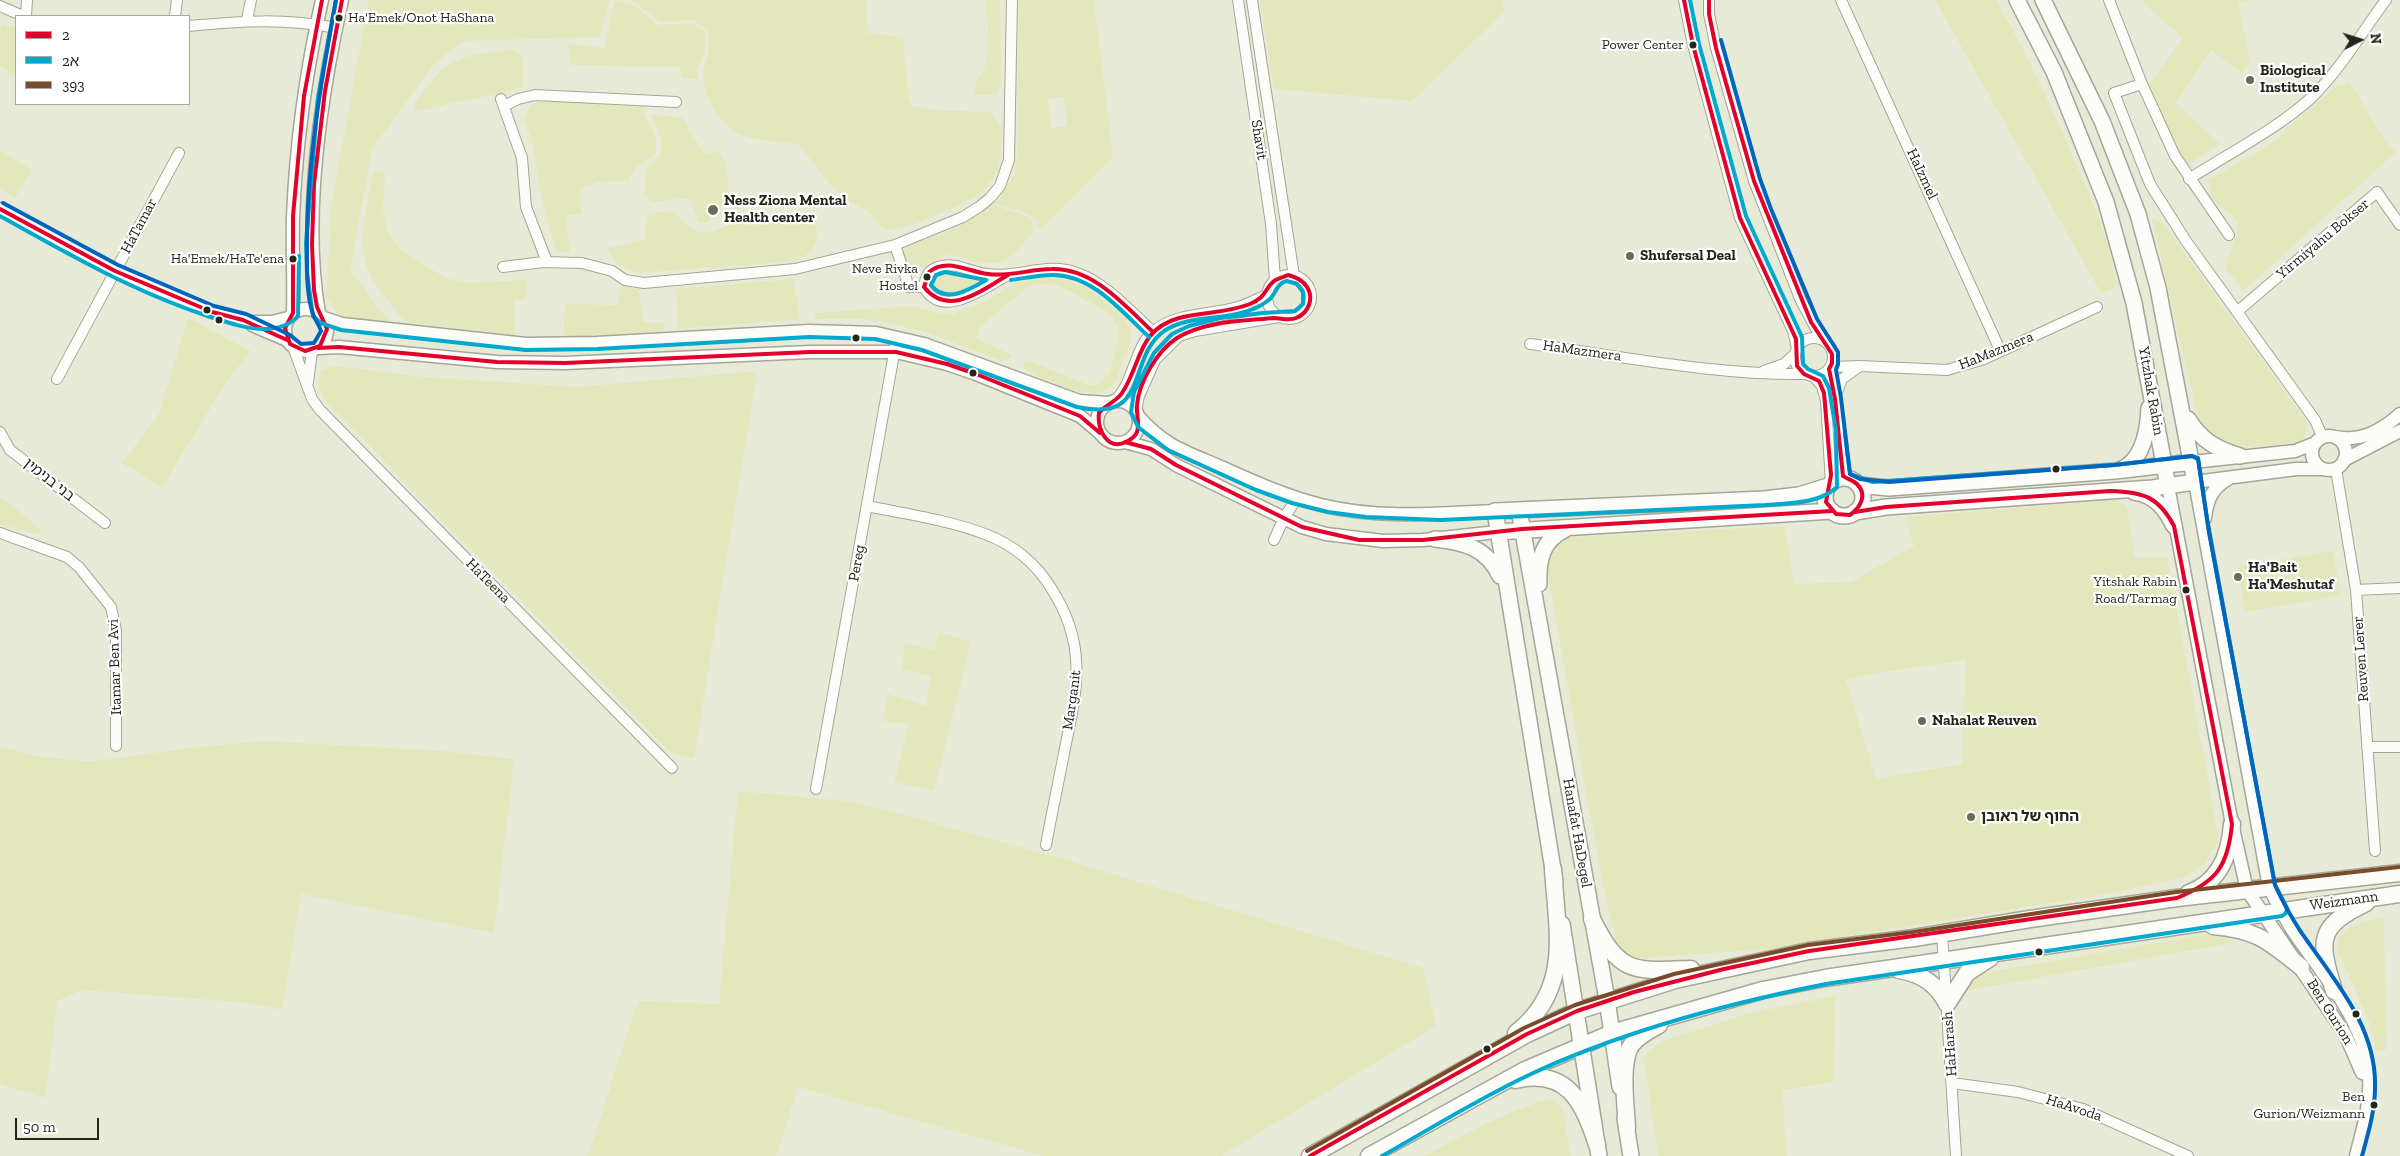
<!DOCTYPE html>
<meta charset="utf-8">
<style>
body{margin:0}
#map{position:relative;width:2400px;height:1156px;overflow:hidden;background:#e8ead8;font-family:"Zilla Slab","Noto Sans Hebrew",serif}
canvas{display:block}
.legend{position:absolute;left:15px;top:15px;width:175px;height:90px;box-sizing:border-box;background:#fff;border:1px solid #a8a8a3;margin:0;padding:6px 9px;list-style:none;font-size:15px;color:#25261a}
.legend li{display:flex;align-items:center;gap:10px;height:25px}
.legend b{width:25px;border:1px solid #a8a8a3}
.north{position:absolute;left:2335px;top:15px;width:50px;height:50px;-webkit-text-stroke:4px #fff;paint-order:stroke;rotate:85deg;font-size:14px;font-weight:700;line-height:20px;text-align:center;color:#25261a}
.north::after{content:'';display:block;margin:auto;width:18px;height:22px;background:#25261a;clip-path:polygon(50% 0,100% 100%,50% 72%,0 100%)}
.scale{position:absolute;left:15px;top:1118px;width:84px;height:22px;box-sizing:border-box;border:2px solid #25261a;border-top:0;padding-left:6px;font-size:15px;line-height:18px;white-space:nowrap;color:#25261a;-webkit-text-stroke:4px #fff;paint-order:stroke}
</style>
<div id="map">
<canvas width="2400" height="1156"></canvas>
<ul class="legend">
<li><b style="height:6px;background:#e4002b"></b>2</li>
<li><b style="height:6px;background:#00a9ce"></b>2א</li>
<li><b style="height:6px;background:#7a4b2a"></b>393</li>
</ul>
<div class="north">N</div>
<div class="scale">50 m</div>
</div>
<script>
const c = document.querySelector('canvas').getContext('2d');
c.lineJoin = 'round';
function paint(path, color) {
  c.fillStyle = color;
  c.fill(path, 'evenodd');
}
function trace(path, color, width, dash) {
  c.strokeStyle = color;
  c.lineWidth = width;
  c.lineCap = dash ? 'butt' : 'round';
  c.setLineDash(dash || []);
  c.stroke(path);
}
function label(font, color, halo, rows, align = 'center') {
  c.font = font + ' "Zilla Slab","Noto Sans Hebrew",serif';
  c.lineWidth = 4.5;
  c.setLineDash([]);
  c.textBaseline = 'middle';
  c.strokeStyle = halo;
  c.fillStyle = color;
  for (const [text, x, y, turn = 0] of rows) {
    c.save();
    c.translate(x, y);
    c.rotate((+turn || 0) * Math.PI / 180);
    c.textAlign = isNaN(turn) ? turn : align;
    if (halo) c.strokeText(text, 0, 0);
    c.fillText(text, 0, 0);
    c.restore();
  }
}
paint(new Path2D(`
 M 369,0 L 610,0 L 599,37 L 463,41 L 433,65 L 372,149 L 350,270 L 392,325 L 339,316 L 326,297 L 332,201 Z
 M 615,0 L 633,4 L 658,25 L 691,23 L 705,32 L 705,51 L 697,71 L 699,79 L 682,78 L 680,67 L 571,65 L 568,44 L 604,48 Z
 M 628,0 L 868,0 L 866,11 L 868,33 L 903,37 L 908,96 L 912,106 L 933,110 L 991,112 L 1002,128 C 1000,145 1002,165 992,180 C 989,184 984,191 979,194 C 964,204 900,234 885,229 C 876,227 874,215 867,210 C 864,208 860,208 857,206 C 833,191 815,167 800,145 C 760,137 736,146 712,106 C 706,96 702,81 703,69 C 704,64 707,59 708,54 C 709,47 708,38 707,31 L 694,20 L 660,22 L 635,2 Z
 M 1000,0 L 1001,86 L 996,95 L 974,95 L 977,78 C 995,65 987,22 986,1 Z
 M 1018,0 L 1094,0 L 1113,157 L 1044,227 L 1037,228 L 1036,219 C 1024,208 1009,211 996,203 L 1015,174 L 1017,156 ZM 1064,97 L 1067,126 L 1051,128 L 1048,99 Z
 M 1260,0 L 1503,0 L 1504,12 L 1412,101 L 1274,89 Z
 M 1935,0 L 1996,0 C 2026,52 2051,106 2075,161 C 2092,201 2112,243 2116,287 L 2101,293 Z
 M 2143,0 L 2254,0 L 2238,3 L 2250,62 L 2242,73 L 2211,50 L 2176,103 L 2220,144 L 2187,166 L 2147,87 L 2183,38 L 2143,3 Z
 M 3,24 L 16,28 L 16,77 L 0,66 L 0,28 Z
 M 515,49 L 522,56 L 523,87 C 502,94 483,97 461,101 C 445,103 432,111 415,110 L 414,104 C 424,91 433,76 447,66 C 465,53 494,53 515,49 Z
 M 2349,83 C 2366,105 2377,134 2396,152 L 2242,292 L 2241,287 L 2225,268 L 2239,228 L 2236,219 L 2213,200 L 2208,180 L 2271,144 L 2336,86 Z
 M 556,101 L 643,105 C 645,127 660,128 655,155 L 635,168 L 628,181 L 599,182 L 580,188 L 581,214 L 566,215 L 570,252 L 556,252 L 542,199 L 532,140 L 523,120 L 532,103 Z
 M 650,114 L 682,118 L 704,153 L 720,152 C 734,182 732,201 706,223 L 698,222 L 690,199 L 676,198 L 652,203 L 644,196 L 647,168 L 659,156 L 662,146 L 659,131 Z
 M 0,150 L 32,170 L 15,198 L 0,188 Z
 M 374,172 L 385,173 L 383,210 L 388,231 L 401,250 L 444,277 L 464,283 L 527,280 L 526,299 L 514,300 L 515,335 L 405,322 C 392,305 372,285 366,264 C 359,235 367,200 374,172 Z
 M 991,205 L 1022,214 L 1032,220 L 1033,232 L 1014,254 L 1002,263 L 973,262 L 959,256 L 946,255 L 917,270 C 905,269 903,260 903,250 C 913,242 926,239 939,235 C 958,228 975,219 991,205 Z
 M 673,211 C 684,218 690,232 703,233 C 717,234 729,222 743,219 C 752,216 760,219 770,219 C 784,219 798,219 812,218 C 824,236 814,253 796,261 L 639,273 C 622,269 615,264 608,248 L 645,239 L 648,213 Z
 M 2152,218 L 2162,222 L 2307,423 L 2305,437 L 2298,442 C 2257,445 2224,457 2198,418 Z
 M 950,272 L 977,279 L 980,282 C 964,291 949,301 932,290 L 934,278 L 939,274 Z
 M 1039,278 C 1049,278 1060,278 1070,281 C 1085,285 1124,312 1129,327 C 1133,339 1128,349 1123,360 C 1120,369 1117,382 1110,388 C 1093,402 1040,380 1024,368 L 1023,363 L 1027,360 L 1088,385 L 1095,385 L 1109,374 L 1119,338 L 1118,328 L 1114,319 L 1106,311 L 1058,285 L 1037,284 L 1029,286 L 980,327 L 977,336 L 979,340 L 1012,355 L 1008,360 L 1001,361 L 929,333 L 890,323 L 863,319 L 817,319 L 813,313 L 914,306 L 940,314 L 953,314 L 982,303 L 1016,283 Z
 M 793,279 L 800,319 L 678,329 L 676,289 Z
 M 622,286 L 639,289 L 643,322 L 665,323 L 663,331 L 563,339 L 565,304 L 617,305 Z
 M 188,318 L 251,351 L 227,381 L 162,487 L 122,463 L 159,414 Z
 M 336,366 L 423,377 L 577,387 L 757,371 L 694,758 L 671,753 L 325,401 C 319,389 316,383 321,370 Z
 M 0,496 L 42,530 L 43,530 L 36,534 L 0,524 Z
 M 2117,500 L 2127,507 L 2134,558 L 2167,557 L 2219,840 L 2202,866 L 2184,877 L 2118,892 L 1767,949 L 1640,958 L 1629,956 L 1616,944 L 1599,864 L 1546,562 L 1546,547 L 1558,538 L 1784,526 L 1794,584 L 1851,582 L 1914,546 L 1906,517 ZM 1966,660 L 1962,764 L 1876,779 L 1846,680 L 1882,672 Z
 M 2333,551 L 2341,595 L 2245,612 L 2237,567 Z
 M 939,632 L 971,642 L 934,791 L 894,782 L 909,724 L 883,721 L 888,694 L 926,706 L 931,676 L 902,669 L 905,643 L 935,650 Z
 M 264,741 L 443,751 L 514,759 L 494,933 L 301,894 L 282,1010 L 250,1003 L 83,990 L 57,1001 L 45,1098 L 0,1084 L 0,746 L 34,756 L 89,762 L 190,748 Z
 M 738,791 L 847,801 L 897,813 L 1063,859 L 1423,968 L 1436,1026 L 1221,1156 L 1044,1156 L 798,1087 L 776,1156 L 588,1156 L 638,1001 L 719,1004 Z
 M 2384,917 L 2386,1050 L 2376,1050 L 2371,1026 L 2337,948 C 2337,924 2365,923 2384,917 Z
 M 2209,934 L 2237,942 L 1964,991 L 1971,975 Z
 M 1835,996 L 1833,1082 L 1783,1090 L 1786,1156 L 1658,1156 L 1644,1060 L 1647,1052 L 1662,1041 L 1750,1013 Z
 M 1553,1098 L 1563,1111 L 1570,1156 L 1424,1156 C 1466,1134 1508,1110 1553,1098 Z`), '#e4e7bc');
const minor = new Path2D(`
 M 1238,0 L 1271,224 L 1275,280
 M 1252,0 L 1294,276
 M 1684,0 L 1693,45 L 1740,218 L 1793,331 L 1797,348
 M 1709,0 L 1709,14 L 1716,48 L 1754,181 L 1801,301 L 1822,340
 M 1841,0 L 2000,350
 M 2109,0 L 2142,84 L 2114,93 L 2150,184 L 2186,241 L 2315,420 L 2322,436
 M 0,6 L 23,16
 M 26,16 L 27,0
 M 175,16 L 177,0
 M 247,20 L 251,0
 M 189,26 C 241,21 285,18 336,28
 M 2142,84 L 2175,156 L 2229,235
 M 501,99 L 522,158 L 526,207 L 547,262
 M 504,106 L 518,99 L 535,95 L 676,102
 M 2189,179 C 2226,155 2280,127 2311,98 C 2340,70 2362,32 2386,0
 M 895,245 L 909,287 L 924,287
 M 503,267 L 543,262 L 582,263 L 612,271 L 625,280 L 644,283 L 795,269 L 895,245 L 963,217 L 979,207 L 990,198 L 1000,186 L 1009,160 L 1012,0
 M1267 297a22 22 0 1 1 44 0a22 22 0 1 1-44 0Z
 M 1008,275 C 985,287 942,321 924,287 C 925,278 928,270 938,267 C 955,261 970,272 987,274 C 1017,279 1047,261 1077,273 C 1106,283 1131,312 1153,332
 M 2238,311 L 2377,192 L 2400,225
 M1795 357a19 19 0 1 1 38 0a19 19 0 1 1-38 0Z
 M 1530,344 C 1621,356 1713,375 1805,374
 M 293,347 L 312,399 L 320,410 L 672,768
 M 1830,367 L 1860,366 L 1947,370 L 1984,359 L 2097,307
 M 1829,369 L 1835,399 L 1844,478
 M 1764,371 L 1784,364 L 1795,354
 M 1813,376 L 1822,386 L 1826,401 L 1831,484
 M 57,379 L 179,153
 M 308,382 L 312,351
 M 1836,395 L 1842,379 L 1860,366
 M 1114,401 C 1135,383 1133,348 1154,331 C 1177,312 1211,315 1238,307 C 1248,304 1257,299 1267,295
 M 1136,411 L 1139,396 L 1155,360 L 1179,336 L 1195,331 L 1279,317
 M 0,432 L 10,450 L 105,523
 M 2336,469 L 2356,590 L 2375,851
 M 867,506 C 906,514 948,520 985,534 C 1012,544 1036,563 1051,588 C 1087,643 1078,687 1065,748 C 1059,780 1052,812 1046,845
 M 0,533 L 67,557 L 79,567 L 111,607 L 116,631 L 116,746
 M 1274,540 L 1284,518 L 1297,498
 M 2356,590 L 2400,588
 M 2367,747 L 2400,747
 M 816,789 L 897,337
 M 1942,933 L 1956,1156
 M 1952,1083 L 2018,1092 L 2083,1109 L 2188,1156`);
const tertiary = new Path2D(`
 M 0,209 L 115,271 L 212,312 L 253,322 L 272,322 L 288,318
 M285 330a21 21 0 1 1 42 0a21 21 0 1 1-42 0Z
 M 293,313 C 294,281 292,249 293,217 C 296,144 306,71 322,0
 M 319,313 C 302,217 321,95 342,0
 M 324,318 L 342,324 L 526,344 L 597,343 L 809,331 L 876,333 L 924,344 L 1079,401 L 1108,403
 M 252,325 L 287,340
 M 318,348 L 339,347 L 497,362 L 565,363 L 810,352 L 896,352 L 947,364 L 976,374 L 1080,416 L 1100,433
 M1097 422a21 21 0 1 1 42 0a21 21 0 1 1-42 0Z
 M 1138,416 C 1164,446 1186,452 1221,467 C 1254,482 1286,496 1321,505 C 1377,519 1437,514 1495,511
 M2312 453a17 17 0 1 1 34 0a17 17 0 1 1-34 0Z
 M 2335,437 C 2361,442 2381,431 2400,414
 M 1125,442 L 1151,449 L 1176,465 L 1302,527 L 1326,534 L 1383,541 L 1423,540 L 1497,532
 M 2344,460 L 2400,431
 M 2193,462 L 2295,451 L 2313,444
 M 2322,469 L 2296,469 L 2195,482 L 2269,887 C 2277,903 2285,919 2295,934 C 2324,976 2367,1024 2369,1077 C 2371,1104 2362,1131 2356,1156
 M 2168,486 L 2232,824 L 2247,890 L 2345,1034 L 2362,1073
 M 2205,518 C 2207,500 2212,488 2228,479`);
const secondary = new Path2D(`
 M 2017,0 L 2054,72 L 2106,202 L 2134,303 L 2168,486
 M 2188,419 C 2201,440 2216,449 2240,456
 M 2120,470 C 2143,461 2148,430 2149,408
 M1825 497a19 19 0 1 1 38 0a19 19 0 1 1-38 0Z
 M 1858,485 L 1889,488 L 2115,471 L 2193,462
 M 2134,492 C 2155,495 2165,508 2174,526
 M 1519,510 L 1607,1000 L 1620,1087
 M 1855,512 L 1886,507 L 2152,488 L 2195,482 L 2158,288 L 2138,214 L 2102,121 L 2043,0
 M 1497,532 L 1832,511
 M 1435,539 C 1464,542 1487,548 1500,576
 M 1539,584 C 1538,560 1542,540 1566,529
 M 1555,882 L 1495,511 L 1764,499 L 1799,495 L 1828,486
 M 1562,924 L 1599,1156
 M 1625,1118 L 1631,1156`);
const primary = new Path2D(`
 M 2189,893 C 2220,882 2230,854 2232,824
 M 1592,919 C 1620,975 1633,971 1691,969
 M 2213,926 C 2258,930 2268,941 2301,967
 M 1899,970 C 1922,974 1937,984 1947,1004
 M 2334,991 C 2319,941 2316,927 2366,903
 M 1947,1004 L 1967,973 L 1990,958
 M 1516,1033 C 1572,989 1557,932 1553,869
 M 1515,1080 C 1567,1067 1584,1103 1597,1145
 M 1627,1128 C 1626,1107 1619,1059 1633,1043 C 1640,1035 1650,1030 1659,1025
 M 1310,1156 L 1527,1034 L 1577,1011 L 1675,980 L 1809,951 L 1914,938 L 2030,919 L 2177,898 L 2400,873
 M 1369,1156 L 1525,1070 L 1612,1033 L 1763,990 L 1825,978 L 2400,894`);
trace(minor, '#a4a698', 12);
trace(tertiary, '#a4a698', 15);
trace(secondary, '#a4a698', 18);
trace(primary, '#a4a698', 19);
trace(minor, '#fcfcf9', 10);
trace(tertiary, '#fcfcf9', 12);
trace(secondary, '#fcfcf9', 15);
trace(primary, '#fcfcf9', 16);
trace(new Path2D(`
 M 322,0 L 304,96 L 293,216 L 293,313 L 285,328 L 290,344 L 305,351 L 320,346 L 327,329 L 317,307 L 314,290 L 312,245 L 314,184 L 325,91 L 342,0
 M 1684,0 L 1693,45 L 1740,218 L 1796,339 L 1797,366 L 1804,374 L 1819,381 L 1824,393 L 1831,475 L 1826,502 L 1836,514 L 1850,515 C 1860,508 1868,495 1857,484 C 1853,480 1847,479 1843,476 L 1835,399 L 1829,369 L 1832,363 L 1832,354 L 1811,322 L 1754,181 L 1716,48 L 1709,14 L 1709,0
 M 0,209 L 115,271 L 212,312 L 243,320 L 287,340
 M 1008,275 C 982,290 949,318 924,287 L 929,272 C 947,257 968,272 988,274 C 1010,277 1030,269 1052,269 C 1094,268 1125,306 1153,332
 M 1288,275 C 1296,277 1303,280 1307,287 C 1314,298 1309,313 1296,318 C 1289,321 1281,318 1274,318 C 1243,321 1204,321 1177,338 C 1157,351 1139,382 1137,405 C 1136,414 1140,423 1137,432 C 1135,437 1130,440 1126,442 C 1107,451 1097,429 1099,413 C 1105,405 1116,402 1122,393 C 1142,363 1137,330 1179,318 C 1203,312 1227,313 1250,304 C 1267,297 1264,289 1274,281 C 1278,278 1284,277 1288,275 Z
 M 318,348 L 339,347 L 497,362 L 565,363 L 810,352 L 896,352 L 947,364 L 976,374 L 1080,416 L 1100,433
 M 1125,442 L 1151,449 L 1176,465 L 1302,527 L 1359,540 L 1423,540 L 1522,529 L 1832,511
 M 1310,1156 L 1527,1034 L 1577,1011 L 1634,992 L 1724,969 L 1809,951 L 2177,898 C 2216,882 2228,867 2232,824 L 2174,526 C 2158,496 2143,492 2110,491 L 1886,507 L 1855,512`), '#e4002b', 4);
trace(new Path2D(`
 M 336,0 L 318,98 L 306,243 L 307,273 L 313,316 L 321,323 L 341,330 L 526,350 L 597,349 L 809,337 L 875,339 L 922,350 L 1077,407 C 1152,423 1125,360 1164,331 C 1189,314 1226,321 1253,309 C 1259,307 1265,303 1270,299 C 1276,293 1278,282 1287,281 L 1297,284 L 1303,292 L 1303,304 L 1295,311 L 1263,313 L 1220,318 L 1189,326 L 1172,334 L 1154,353 L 1134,392 L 1131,412 L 1138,427 L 1168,450 L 1256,490 L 1292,503 L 1328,512 L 1366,517 L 1441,520 L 1765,505 C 1787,503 1820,504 1837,487 L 1836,431 L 1829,388 L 1823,376 L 1808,369 L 1803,364 L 1802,337 L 1746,216 L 1699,44 L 1690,0
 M 0,216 C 66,253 133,291 205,315 C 224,321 244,329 264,329 C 277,329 290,325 298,316 L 299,256
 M 945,272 L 986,280 C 969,290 946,304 931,285 L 936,275 Z
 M 1011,280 C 1025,278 1039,275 1053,275 C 1093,275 1122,312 1149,337
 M 1382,1156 C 1430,1129 1478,1099 1529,1075 C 1622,1031 1725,1004 1826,984 L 2282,916 L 2286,913 L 2287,908 L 2275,885 L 2209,532 L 2198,458 L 2192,456 L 2114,465 L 1873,482 L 1850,474 L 1845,434`), '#00a9ce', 4);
trace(new Path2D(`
 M 1307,1151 L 1524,1028 L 1575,1005 L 1674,974 L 1808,945 L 1913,932 L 2176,892 L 2399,867`), '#7a4b2a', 4);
trace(new Path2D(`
 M 1721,40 L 1760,179 L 1771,209 L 1817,319 L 1838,352 L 1838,364 L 1836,370 L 1841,398 L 1850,474 L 1860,479 L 1889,482 L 2114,465 L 2192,456 L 2198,459 L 2209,532 L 2275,885 C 2282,900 2290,915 2299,929 C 2332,978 2377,1025 2375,1088 C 2375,1111 2368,1134 2362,1156
 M 3,203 L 118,265 L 214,306 L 246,314 L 290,335 L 301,344 L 314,343 L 321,331 C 319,324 315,320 313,314 C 306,294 307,268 307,246 C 307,163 321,81 336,0`), '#0065bd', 4);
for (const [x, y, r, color] of [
 [339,18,4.5,"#25261a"],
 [1693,45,4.5,"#25261a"],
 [2250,80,5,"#696b5c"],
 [713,210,6,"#696b5c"],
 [1630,256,5,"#696b5c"],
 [293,259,4.5,"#25261a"],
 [927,277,4.5,"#25261a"],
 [207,310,4.5,"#25261a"],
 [219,320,4.5,"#25261a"],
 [856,338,4.5,"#25261a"],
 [973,373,4.5,"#25261a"],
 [2056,469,4.5,"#25261a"],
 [2238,577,5,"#696b5c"],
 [2186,590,4.5,"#25261a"],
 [1922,721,5,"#696b5c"],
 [1971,817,5,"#696b5c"],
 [2039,952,4.5,"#25261a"],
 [2356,1014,4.5,"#25261a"],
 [1487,1049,4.5,"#25261a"],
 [2374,1105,4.5,"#25261a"]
]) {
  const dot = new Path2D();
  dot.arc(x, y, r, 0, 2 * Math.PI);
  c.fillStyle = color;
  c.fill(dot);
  trace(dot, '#fff', 2);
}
label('14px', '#25261a', '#fff', [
 ["Ha'Emek/Onot HaShana",348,18,"left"],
 ["Power Center",1684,45],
 ["Ha'Emek/HaTe'ena",284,259],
 ["Neve Rivka",918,269],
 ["Hostel",918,286],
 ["Yitshak Rabin",2177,582],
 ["Road/Tarmag",2177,599],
 ["Ben",2365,1097],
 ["Gurion/Weizmann",2365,1114]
], 'right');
label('bold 15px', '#25261a', '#fff', [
 ["Biological",2260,71],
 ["Institute",2260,88],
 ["Ness Ziona Mental",724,201],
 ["Health center",724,218],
 ["Shufersal Deal",1640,256],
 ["Ha'Bait",2248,568],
 ["Ha'Meshutaf",2248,585],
 ["Nahalat Reuven",1932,721],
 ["החוף של ראובן",1981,817]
], 'left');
label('15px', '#25261a', '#fff', [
 ["Shavit",1259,140,81],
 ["HaIzmel",1922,174,65],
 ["HaTamar",139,226,-62],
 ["Yirmiyahu Bokser",2323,239,-40],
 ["HaMazmera",1582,351,8],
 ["HaMazmera",1996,351,-22],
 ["Yitzhak Rabin",2151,391,80],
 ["בני בנימין",49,480,38],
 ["Pereg",857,563,-80],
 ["HaTeena",488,581,45],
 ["Reuven Lerer",2361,659,-94],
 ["Itamar Ben Avi",115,667,-92],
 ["Marganit",1072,700,-82],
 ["Hanafat HaDegel",1577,833,80],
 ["Weizmann",2344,901,-8],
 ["Ben Gurion",2330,1012,58],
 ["HaHarash",1950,1044,-94],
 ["HaAvoda",2074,1108,18]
]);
</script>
